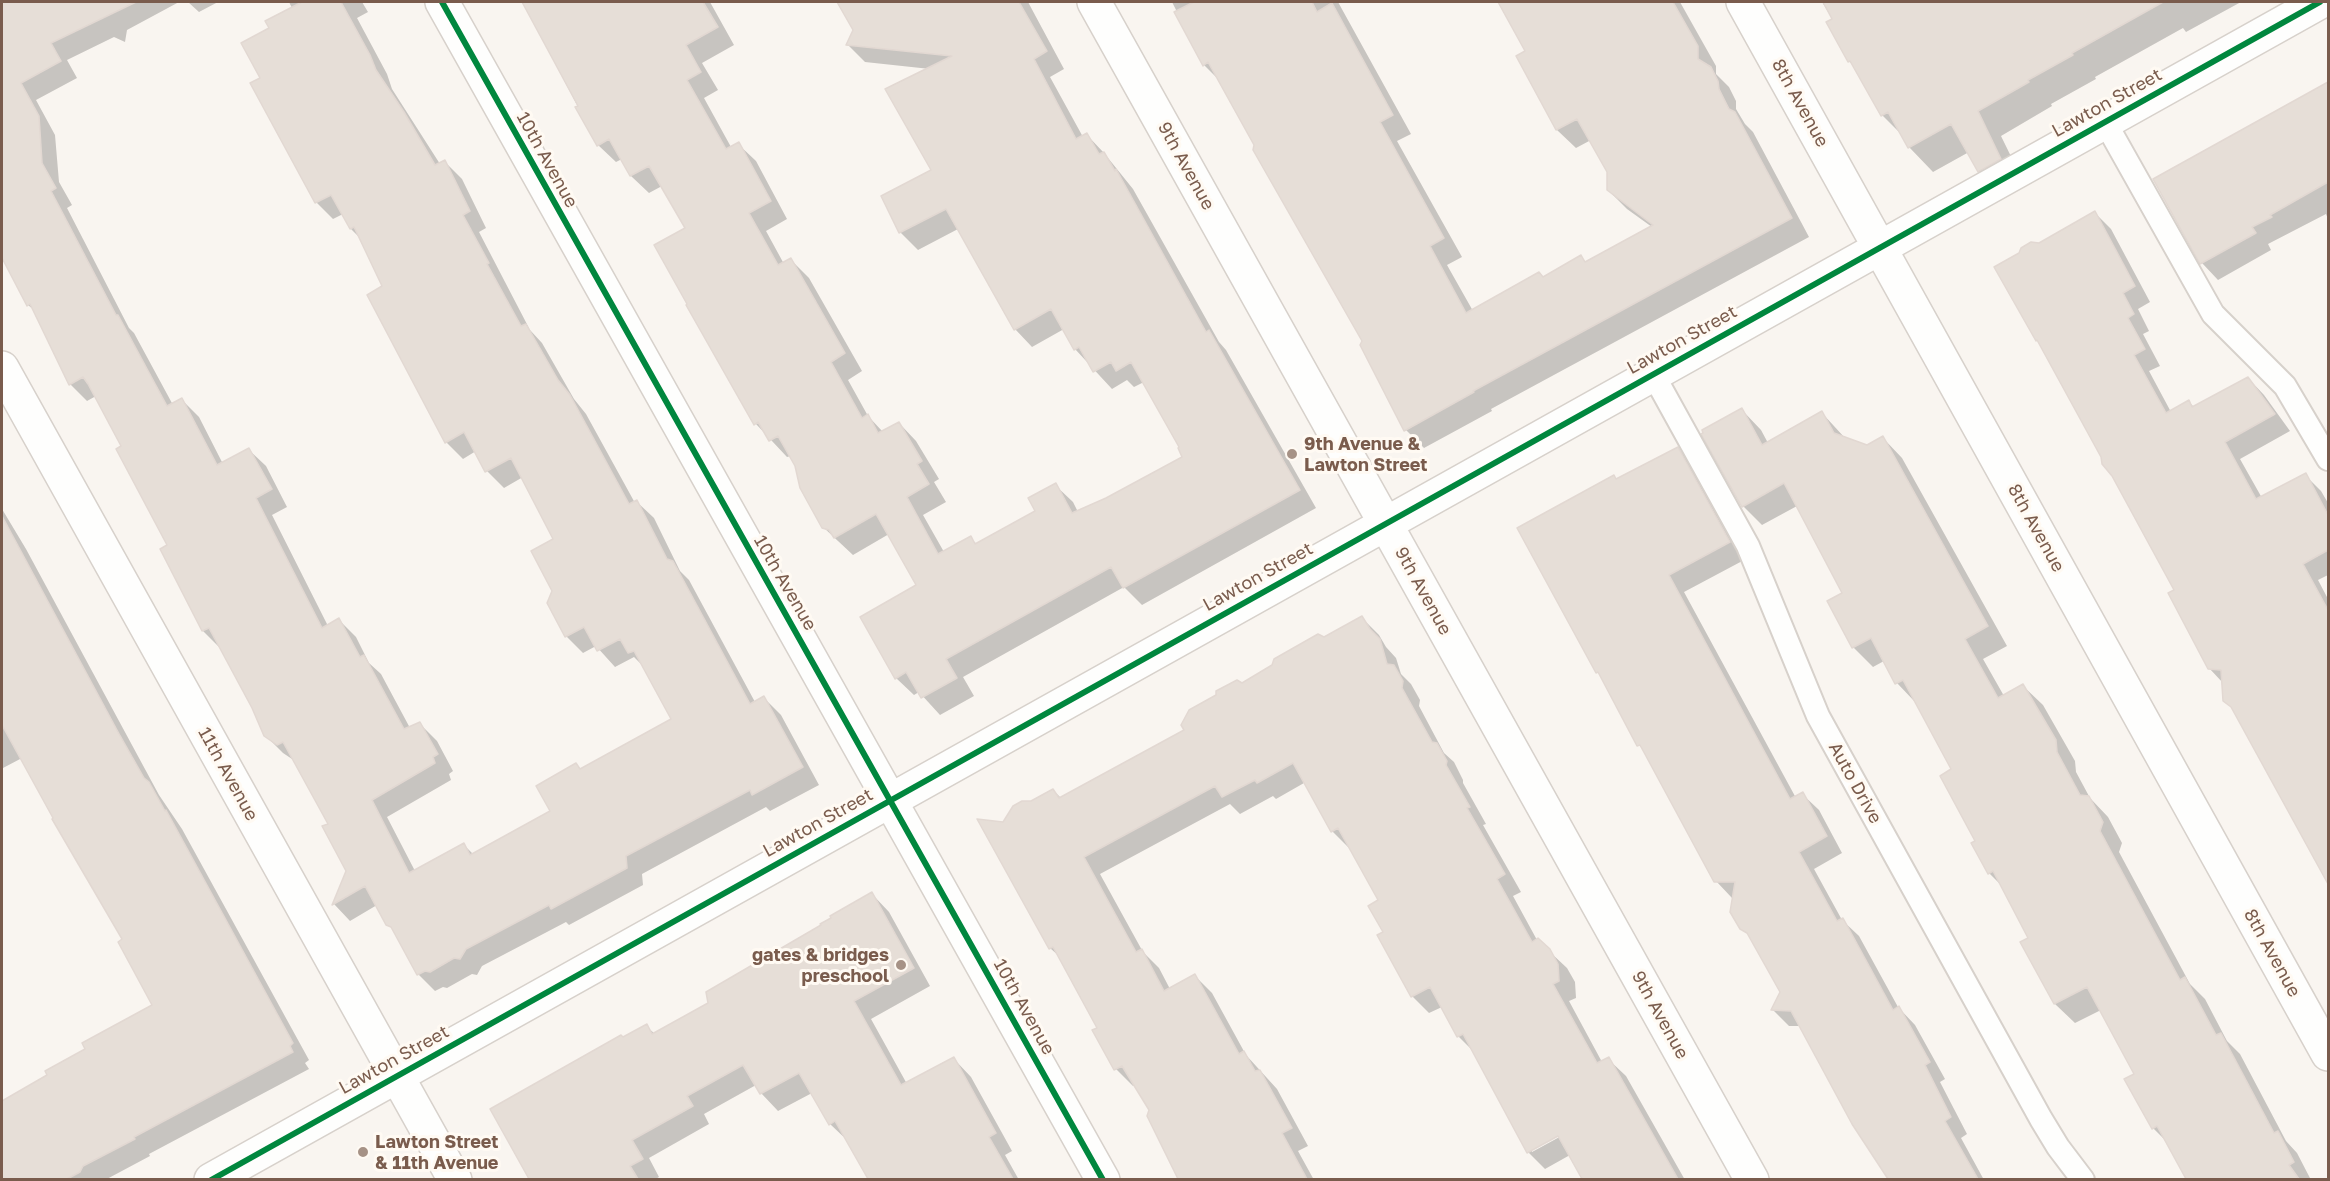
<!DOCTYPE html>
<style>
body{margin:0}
#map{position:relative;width:2330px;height:1181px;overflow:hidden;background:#f9f5f0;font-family:"Golos Text",sans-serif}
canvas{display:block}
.frame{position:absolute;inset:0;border:3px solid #7a5c4d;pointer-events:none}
</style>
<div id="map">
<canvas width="2330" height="1181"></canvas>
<div class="frame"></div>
</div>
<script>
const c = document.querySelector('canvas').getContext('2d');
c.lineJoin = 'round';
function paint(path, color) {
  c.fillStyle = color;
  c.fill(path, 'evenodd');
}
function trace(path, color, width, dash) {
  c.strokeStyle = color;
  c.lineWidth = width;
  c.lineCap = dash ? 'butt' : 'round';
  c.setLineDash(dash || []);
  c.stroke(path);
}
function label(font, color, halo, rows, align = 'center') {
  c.font = font + ' "Golos Text",sans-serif';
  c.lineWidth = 6;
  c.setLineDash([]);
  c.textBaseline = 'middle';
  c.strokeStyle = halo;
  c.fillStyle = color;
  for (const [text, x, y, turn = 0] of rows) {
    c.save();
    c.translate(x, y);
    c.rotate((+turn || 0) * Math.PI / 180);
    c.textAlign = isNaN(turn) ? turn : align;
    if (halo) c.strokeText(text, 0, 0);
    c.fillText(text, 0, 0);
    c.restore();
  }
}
paint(new Path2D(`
 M 2,2 L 179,2 L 127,30 L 125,42 L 114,37 L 67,60 L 77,78 L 36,100 L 55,135 L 59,182 L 72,205 L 67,208 L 129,328 L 134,333 L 173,405 L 182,400 L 199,417 L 223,464 L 249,450 L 266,466 L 287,507 L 272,515 L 328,626 L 339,620 L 356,637 L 369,663 L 381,674 L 410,728 L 420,724 L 437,741 L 453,771 L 449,774 L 451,780 L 387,817 L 415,871 L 464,845 L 474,855 L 552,811 L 576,765 L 581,770 L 673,720 L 645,668 L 634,657 L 615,667 L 596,646 L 583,653 L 566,636 L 554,591 L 555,539 L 523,477 L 504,488 L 487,471 L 476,451 L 463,459 L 446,442 L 384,286 L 361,239 L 351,229 L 343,214 L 333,219 L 316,202 L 272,121 L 262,78 L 271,28 L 292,8 L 289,2 L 362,2 L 368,12 L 357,18 L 387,74 L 392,89 L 440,164 L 445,162 L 462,179 L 486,228 L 479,232 L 530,330 L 542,343 L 574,399 L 586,414 L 635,503 L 637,502 L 654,518 L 680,571 L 689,580 L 755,702 L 764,698 L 781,715 L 819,785 L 770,811 L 766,807 L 642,874 L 643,885 L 569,925 L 566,922 L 482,966 L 477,975 L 472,974 L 447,988 L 443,987 L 435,991 L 418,974 L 395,931 L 387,924 L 377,905 L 350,921 L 334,904 L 347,871 L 330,824 L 295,761 L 283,753 L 265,735 L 253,707 L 220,648 L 203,631 L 169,545 L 123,447 L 96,396 L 87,401 L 70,384 L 35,311 L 28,305 L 2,257 Z
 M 188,2 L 218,2 L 199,12 Z
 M 523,2 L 710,2 L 734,45 L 702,63 L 718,90 L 704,98 L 731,147 L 738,144 L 756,161 L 787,219 L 766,231 L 784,264 L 791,260 L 809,278 L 862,371 L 848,380 L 868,416 L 883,432 L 899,423 L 916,441 L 939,479 L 934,482 L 946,502 L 923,515 L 944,552 L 970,538 L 978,545 L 1037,511 L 1055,485 L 1073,502 L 1078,512 L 1107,499 L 1184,458 L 1181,448 L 1144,382 L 1134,387 L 1127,380 L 1112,389 L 1075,349 L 1064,329 L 1032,347 L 1015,329 L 958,229 L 918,250 L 900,232 L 933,170 L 930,69 L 865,62 L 847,44 L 854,30 L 839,2 L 1028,2 L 1064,69 L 1050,77 L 1083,137 L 1087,135 L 1104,153 L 1133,189 L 1219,342 L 1226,350 L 1316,508 L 1142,605 L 1124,587 L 963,677 L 974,696 L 940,715 L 919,692 L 914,695 L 896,678 L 918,585 L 889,534 L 853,555 L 823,527 L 791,456 L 787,457 L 756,424 L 688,306 L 687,228 L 662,186 L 649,193 L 631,176 L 622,159 L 616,162 L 598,145 Z
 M 1172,2 L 1338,2 L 1411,134 L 1397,141 L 1462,257 L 1447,265 L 1473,311 L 1544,278 L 1581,257 L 1587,263 L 1652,227 L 1627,209 L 1608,190 L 1608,171 L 1591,140 L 1576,148 L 1557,130 L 1518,57 L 1527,52 L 1499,2 L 1680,2 L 1716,66 L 1716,74 L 1729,87 L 1736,101 L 1736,109 L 1745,124 L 1753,132 L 1809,237 L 1491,409 L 1492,411 L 1424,448 L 1406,430 L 1364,341 L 1220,81 L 1204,65 Z
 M 1822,2 L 1954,2 L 1970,29 L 2019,2 L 2241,2 L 2186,32 L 2183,28 L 2095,77 L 2096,79 L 2051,104 L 2052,106 L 2001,136 L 2024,183 L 2004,195 L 1979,171 L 1969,152 L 1933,172 L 1909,147 L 1902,135 L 1882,115 L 1856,68 L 1849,61 L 1833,20 Z
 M 2328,83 L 2328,219 L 2326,214 L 2268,244 L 2271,250 L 2218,280 L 2202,263 L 2155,180 Z
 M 2095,213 L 2111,229 L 2150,302 L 2138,309 L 2149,331 L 2143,334 L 2160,366 L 2149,371 L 2171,412 L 2189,402 L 2194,407 L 2248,378 L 2264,395 L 2290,431 L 2240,459 L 2262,498 L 2305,475 L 2321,491 L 2328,503 L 2328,575 L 2318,580 L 2328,599 L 2328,758 L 2282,784 L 2223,683 L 2209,668 L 2176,591 L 2039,245 Z
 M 1742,410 L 1761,430 L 1768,443 L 1822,413 L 1845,438 L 1868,447 L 1883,438 L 1902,458 L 2007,646 L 1983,659 L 2004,696 L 2023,686 L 2043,705 L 2075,761 L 2076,772 L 2090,798 L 2108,817 L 2122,843 L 2119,852 L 2190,984 L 2205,999 L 2227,1041 L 2240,1054 L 2286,1141 L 2297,1153 L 2311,1180 L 2187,1180 L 2167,1142 L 2153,1128 L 2136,1075 L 2101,1010 L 2075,1023 L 2055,1004 L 2022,943 L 2030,938 L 2002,886 L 1989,873 L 1953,770 L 1916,703 L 1897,683 L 1884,661 L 1873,667 L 1853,647 L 1844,593 L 1797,506 L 1762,525 L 1743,506 Z
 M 1677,448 L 1694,465 L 1746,559 L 1684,592 L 1796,798 L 1802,794 L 1819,810 L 1842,853 L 1814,869 L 1842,920 L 1859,936 L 1898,1007 L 1915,1025 L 1945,1079 L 1940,1082 L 1967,1134 L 1961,1138 L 1984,1180 L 1890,1180 L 1801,1026 L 1789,1026 L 1773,1010 L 1782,992 L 1752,938 L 1741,928 L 1732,898 L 1716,881 L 1645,752 L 1639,745 L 1617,480 Z
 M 2,509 L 26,549 L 159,795 L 182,829 L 309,1060 L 305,1063 L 309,1069 L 149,1154 L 150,1156 L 105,1180 L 2,1180 L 2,1103 L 50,1076 L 154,1006 L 124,940 L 22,758 L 3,768 L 2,767 Z
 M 1362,618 L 1379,635 L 1386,647 L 1396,658 L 1401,674 L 1411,684 L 1420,700 L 1419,706 L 1444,753 L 1454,762 L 1463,780 L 1463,783 L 1486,824 L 1483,825 L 1521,892 L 1513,896 L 1537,940 L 1567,968 L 1575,982 L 1576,998 L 1569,1001 L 1602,1062 L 1608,1059 L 1626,1076 L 1685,1180 L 1583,1180 L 1570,1155 L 1545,1169 L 1528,1152 L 1475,1053 L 1458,1036 L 1442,1007 L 1429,1013 L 1412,996 L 1385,932 L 1380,900 L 1350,848 L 1349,848 L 1332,831 L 1304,783 L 1276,799 L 1273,796 L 1240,814 L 1230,804 L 1100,874 L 1143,952 L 1159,968 L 1170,989 L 1195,976 L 1212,993 L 1246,1055 L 1277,1089 L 1308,1146 L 1298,1151 L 1314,1180 L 1181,1180 L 1163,1149 L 1151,1110 L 1136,1085 L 1133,1086 L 1116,1069 L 1099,1028 L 1060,957 L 1050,948 L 1004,823 L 1032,802 L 1053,790 L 1061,798 L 1186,730 L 1241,684 ZM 1564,1131 L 1565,1134 L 1532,1152 L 1532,1148 Z
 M 2328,798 L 2328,881 L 2294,815 Z
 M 872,894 L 889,912 L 930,986 L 871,1019 L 907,1084 L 954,1059 L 971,1077 L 1012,1151 L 1005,1155 L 1019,1180 L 869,1180 L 849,1142 L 830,1124 L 812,1093 L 778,1111 L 761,1093 L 756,1085 L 704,1114 L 709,1124 L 649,1158 L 659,1177 L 654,1180 L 530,1180 L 492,1110 L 646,1026 L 655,1034 L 710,1003 Z`), '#0003');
const building = new Path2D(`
 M 2,2 L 136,2 L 51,43 L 61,61 L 21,83 L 39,116 L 42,163 L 56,188 L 51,191 L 116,315 L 118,315 L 167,406 L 182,398 L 217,465 L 249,448 L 272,489 L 256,498 L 322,628 L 339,618 L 360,657 L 364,655 L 404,729 L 420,722 L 438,754 L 433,757 L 435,763 L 372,800 L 409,873 L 464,843 L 470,855 L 550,811 L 536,786 L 576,763 L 580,769 L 671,719 L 634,651 L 628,653 L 620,639 L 597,651 L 584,627 L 565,637 L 547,603 L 552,591 L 531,551 L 553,539 L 511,458 L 485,472 L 464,432 L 445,443 L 367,295 L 382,286 L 354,227 L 350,229 L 331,195 L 315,203 L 250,83 L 260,78 L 241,43 L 269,28 L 265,21 L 302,2 L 341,2 L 370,55 L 376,70 L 404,112 L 435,165 L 445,160 L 470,211 L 463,215 L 489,263 L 487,264 L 521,326 L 526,324 L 558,380 L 570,395 L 629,504 L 637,500 L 667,559 L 673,561 L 750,704 L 764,696 L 803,767 L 752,795 L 750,790 L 626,856 L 627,868 L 551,909 L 549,905 L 466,949 L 460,959 L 454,958 L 430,972 L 425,971 L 417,975 L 391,927 L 386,925 L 365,886 L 332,905 L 346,871 L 322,826 L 328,824 L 283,742 L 277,745 L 264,736 L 252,708 L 209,628 L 202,631 L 160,549 L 167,545 L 116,449 L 121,446 L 88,384 L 83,377 L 69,385 L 30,304 L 27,306 L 2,258 Z
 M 522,2 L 703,2 L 718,27 L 686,45 L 701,72 L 687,80 L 726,149 L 739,142 L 771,201 L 749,213 L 778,265 L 791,258 L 845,353 L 831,362 L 862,418 L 868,414 L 878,433 L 899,422 L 922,461 L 917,464 L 929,484 L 907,497 L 938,554 L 971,536 L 975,544 L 1035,511 L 1028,498 L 1056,483 L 1072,513 L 1106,498 L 1182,457 L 1178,448 L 1179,447 L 1131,362 L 1116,371 L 1111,362 L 1093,372 L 1079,347 L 1074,350 L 1051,309 L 1014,330 L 946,209 L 899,233 L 881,196 L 931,170 L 885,89 L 952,56 L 846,45 L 853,30 L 837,2 L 1019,2 L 1047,51 L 1034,59 L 1076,139 L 1087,133 L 1099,154 L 1104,152 L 1115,171 L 1116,169 L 1206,332 L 1209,330 L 1300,490 L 1123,588 L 1111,567 L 946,659 L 957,678 L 921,698 L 906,672 L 895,679 L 860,617 L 916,585 L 876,514 L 834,538 L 829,530 L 822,528 L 800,488 L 795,466 L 778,436 L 769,441 L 758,422 L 754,425 L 686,305 L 687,304 L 654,245 L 685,228 L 649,166 L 630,176 L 609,139 L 597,146 L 575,107 L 578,106 Z
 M 1194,2 L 1312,2 L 1317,12 L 1332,3 L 1393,115 L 1380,122 L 1444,238 L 1430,246 L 1466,313 L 1539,272 L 1543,277 L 1581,255 L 1585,262 L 1653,225 L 1607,190 L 1607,172 L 1577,119 L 1556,130 L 1516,56 L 1525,51 L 1498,2 L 1673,2 L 1698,46 L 1698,59 L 1711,67 L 1718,81 L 1719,89 L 1729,109 L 1735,112 L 1792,218 L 1473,391 L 1474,392 L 1404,431 L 1360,345 L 1362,341 L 1253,150 L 1254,145 L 1208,62 L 1203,66 L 1174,12 Z
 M 1823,2 L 2163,2 L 2072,53 L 2073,55 L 2028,80 L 2029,82 L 1978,111 L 2001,159 L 1978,172 L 1951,124 L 1908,148 L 1888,112 L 1881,116 L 1850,61 L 1848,62 L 1826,22 L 1832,19 Z
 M 2328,82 L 2328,182 L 2270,215 L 2272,217 L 2252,227 L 2256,233 L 2200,264 L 2153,179 Z
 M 2095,211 L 2135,286 L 2123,293 L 2134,314 L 2128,318 L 2145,349 L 2134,355 L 2166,413 L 2189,400 L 2192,407 L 2248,377 L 2275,414 L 2225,442 L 2256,499 L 2306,473 L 2328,515 L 2328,550 L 2303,564 L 2328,610 L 2328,884 L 2231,707 L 2223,701 L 2221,670 L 2208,669 L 2168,593 L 2174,590 L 2112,476 L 2102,464 L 2101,457 L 2037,340 L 2036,341 L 1994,267 L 2019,253 L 2021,248 L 2031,242 L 2039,243 Z
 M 1742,408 L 1762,445 L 1822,411 L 1834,433 L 1867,445 L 1883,436 L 1988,626 L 1965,639 L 1998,698 L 2023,684 L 2056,740 L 2057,752 L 2080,795 L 2089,796 L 2103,822 L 2100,831 L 2180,980 L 2185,977 L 2216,1035 L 2221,1033 L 2274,1133 L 2278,1131 L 2294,1162 L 2289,1165 L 2299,1179 L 2186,1179 L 2157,1126 L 2152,1129 L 2124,1079 L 2134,1074 L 2087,987 L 2054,1004 L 2020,942 L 2028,938 L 1993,871 L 1988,874 L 1971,843 L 1975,841 L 1940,776 L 1951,769 L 1903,680 L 1895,684 L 1871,638 L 1852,648 L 1827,601 L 1842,593 L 1784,483 L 1742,507 L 1701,434 L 1703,433 L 1702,430 Z
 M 1678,447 L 1730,542 L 1669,575 L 1790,799 L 1803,792 L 1827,836 L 1799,852 L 1837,921 L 1843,918 L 1893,1010 L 1899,1006 L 1930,1062 L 1925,1065 L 1951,1117 L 1945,1121 L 1978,1179 L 1888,1179 L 1852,1124 L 1791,1011 L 1771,1010 L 1780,992 L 1747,933 L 1740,929 L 1730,912 L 1735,882 L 1714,882 L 1640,745 L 1637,746 L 1598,672 L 1596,673 L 1517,528 L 1614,475 L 1616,479 Z
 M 2,516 L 118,732 L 144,778 L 149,782 L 165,811 L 166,810 L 293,1043 L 290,1046 L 293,1052 L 134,1137 L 135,1139 L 83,1166 L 80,1172 L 67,1179 L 2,1179 L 2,1101 L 47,1075 L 45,1071 L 85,1049 L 82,1043 L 152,1005 L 118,942 L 122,939 L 52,819 L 53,818 L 2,725 Z
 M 1362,616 L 1370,629 L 1380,639 L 1387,664 L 1394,665 L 1403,681 L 1402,688 L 1432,742 L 1437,743 L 1447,761 L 1446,765 L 1470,807 L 1467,808 L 1505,874 L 1497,879 L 1532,942 L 1538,938 L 1550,949 L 1558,964 L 1559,981 L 1553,984 L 1597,1063 L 1609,1057 L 1678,1179 L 1582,1179 L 1558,1136 L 1527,1153 L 1463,1034 L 1457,1037 L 1430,987 L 1411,997 L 1377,935 L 1383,932 L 1368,906 L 1378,900 L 1338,828 L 1331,832 L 1293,763 L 1257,783 L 1255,780 L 1222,797 L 1215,786 L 1084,857 L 1136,952 L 1142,949 L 1164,991 L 1195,974 L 1239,1054 L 1244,1051 L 1255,1071 L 1260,1070 L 1292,1128 L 1282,1133 L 1307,1179 L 1178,1179 L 1147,1116 L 1149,1110 L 1122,1066 L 1114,1070 L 1092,1030 L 1097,1028 L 1053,947 L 1049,949 L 977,819 L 1003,822 L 1013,806 L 1022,801 L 1031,801 L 1053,789 L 1059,798 L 1184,730 L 1181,725 L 1189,710 L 1216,695 L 1216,691 L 1237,680 L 1242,683 L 1272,665 L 1274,659 L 1318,634 L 1324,637 Z
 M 872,892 L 914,968 L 854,1001 L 901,1085 L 954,1057 L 996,1133 L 989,1137 L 1013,1179 L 868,1179 L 835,1121 L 829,1125 L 799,1073 L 760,1094 L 743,1065 L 687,1096 L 693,1106 L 632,1140 L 643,1159 L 630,1166 L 638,1179 L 529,1179 L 490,1109 L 621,1035 L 623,1037 L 647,1024 L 652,1034 L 708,1003 L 706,992 L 821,925 L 820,924 L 831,918 L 830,916 Z`);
paint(building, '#e6ded7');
trace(building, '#e2d8d2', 1.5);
const service = new Path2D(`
 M 2105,122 L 2213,314 L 2285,386 L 2328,459
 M 1653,374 L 1748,546 L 1818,716 L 2041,1119 L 2058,1147 L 2083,1180`);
const minor = new Path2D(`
 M 442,2 C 659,396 884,786 1103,1180
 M 1743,2 L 2328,1054
 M 2,368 L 455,1180
 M 211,1180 L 2320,2`);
const tertiary = new Path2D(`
 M 1094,2 L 1752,1180`);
trace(service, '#d7d1cb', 26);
trace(minor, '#d7d1cb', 36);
trace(tertiary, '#d7d1cb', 36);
trace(service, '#fefefd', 22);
trace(minor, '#fefefd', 33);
trace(tertiary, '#fefefd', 33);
trace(new Path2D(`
 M 442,2 C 659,396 884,786 1103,1180
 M 211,1180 L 2320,2`), '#00873e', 6);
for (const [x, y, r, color] of [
 [1292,454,6,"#a69286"],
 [901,965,6,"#a69286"],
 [363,1152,6,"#a69286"]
]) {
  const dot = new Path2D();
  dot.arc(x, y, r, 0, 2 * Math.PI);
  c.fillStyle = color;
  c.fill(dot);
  trace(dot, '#fffaf3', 2);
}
label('18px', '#7a5c4d', '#fffaf3', [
 ["8th Avenue",1800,103,61],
 ["Lawton Street",2107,103,-29],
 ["10th Avenue",547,160,61],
 ["9th Avenue",1186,166,61],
 ["Lawton Street",1682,340,-29],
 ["8th Avenue",2036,528,61],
 ["Lawton Street",1258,577,-29],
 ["10th Avenue",785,583,60],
 ["9th Avenue",1423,591,61],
 ["11th Avenue",228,774,61],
 ["Auto Drive",1855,783,61],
 ["Lawton Street",818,823,-29],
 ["8th Avenue",2272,953,61],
 ["10th Avenue",1024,1007,61],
 ["9th Avenue",1660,1015,61],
 ["Lawton Street",394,1060,-29]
]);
label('bold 18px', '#7a5c4d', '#fffaf3', [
 ["9th Avenue &",1304,444],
 ["Lawton Street",1304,465],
 ["gates & bridges",889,955,"right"],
 ["preschool",889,976,"right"],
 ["Lawton Street",375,1142],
 ["& 11th Avenue",375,1163]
], 'left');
</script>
